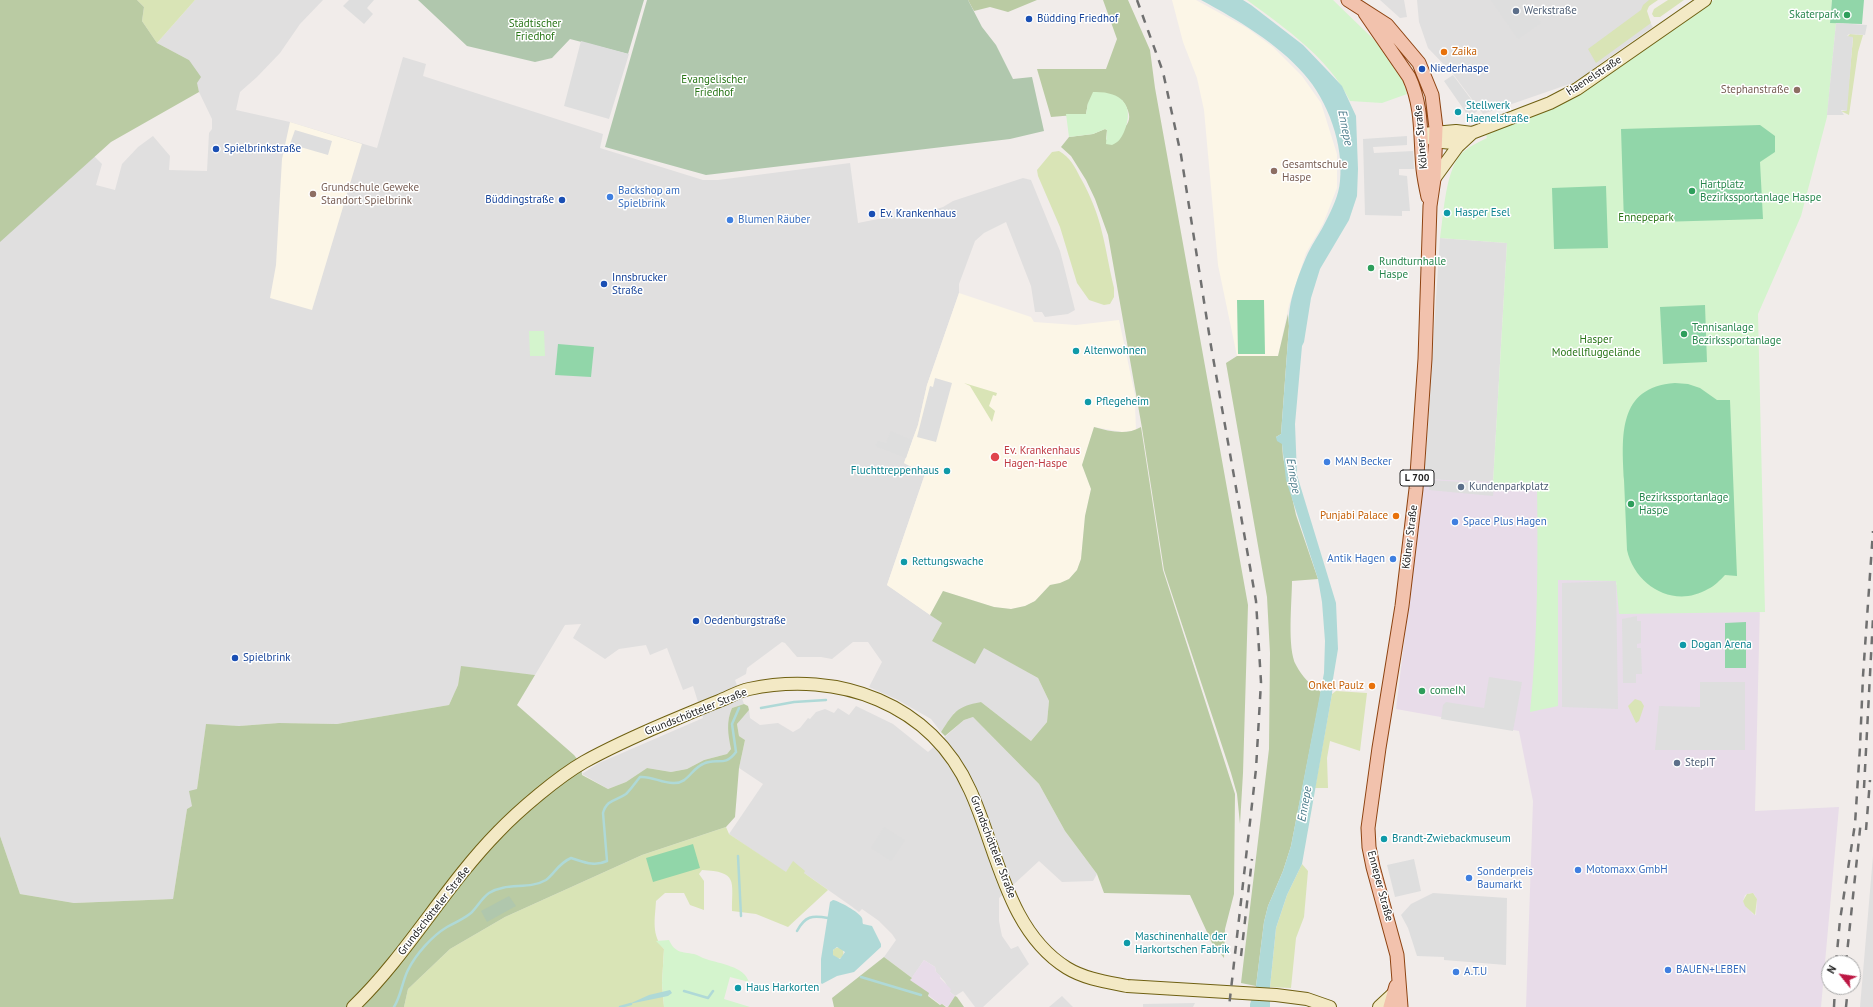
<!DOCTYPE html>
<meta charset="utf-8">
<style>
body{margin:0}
#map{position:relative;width:1873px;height:1007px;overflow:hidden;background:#f1ecea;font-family:"PT Sans",sans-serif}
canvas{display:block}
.north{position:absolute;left:1821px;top:955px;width:40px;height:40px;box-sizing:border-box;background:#fff;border:1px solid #a7a7a7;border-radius:50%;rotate:300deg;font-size:11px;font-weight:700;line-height:16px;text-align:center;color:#222}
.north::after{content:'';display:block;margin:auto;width:14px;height:18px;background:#bc1743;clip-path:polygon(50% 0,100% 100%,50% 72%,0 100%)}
</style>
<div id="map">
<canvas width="1873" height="1007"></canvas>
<div class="north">N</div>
</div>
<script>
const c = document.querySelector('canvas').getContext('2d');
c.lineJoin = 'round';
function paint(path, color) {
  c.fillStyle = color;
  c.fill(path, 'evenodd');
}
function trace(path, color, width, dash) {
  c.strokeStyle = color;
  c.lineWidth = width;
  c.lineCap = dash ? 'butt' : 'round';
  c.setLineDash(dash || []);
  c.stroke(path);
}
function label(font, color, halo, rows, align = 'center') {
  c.font = font + ' "PT Sans",sans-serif';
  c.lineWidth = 3;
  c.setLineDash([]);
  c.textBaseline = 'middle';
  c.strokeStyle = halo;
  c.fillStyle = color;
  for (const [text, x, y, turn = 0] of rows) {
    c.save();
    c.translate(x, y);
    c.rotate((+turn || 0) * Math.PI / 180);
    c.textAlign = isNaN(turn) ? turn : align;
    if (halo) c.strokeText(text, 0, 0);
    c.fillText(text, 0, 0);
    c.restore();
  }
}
paint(new Path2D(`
 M 195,0 L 323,0 L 300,24 L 280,53 L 257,77 L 240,92 L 236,110 L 290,122 L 377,148 L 403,57 L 426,64 L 423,76 L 603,134 L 600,148 L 703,180 L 718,180 L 850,163 L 858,223 L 908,213 L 915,216 L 943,207 L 953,201 L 1023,178 L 1031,180 L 1060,251 L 1075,310 L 1068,314 L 1045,317 L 1042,312 L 1035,312 L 1031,286 L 1006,222 L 984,233 L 975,241 L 959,284 L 959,293 L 927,385 L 918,425 L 904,463 L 925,474 L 887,585 L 942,623 L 932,641 L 984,647 L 1038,678 L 1049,701 L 1047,722 L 1031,741 L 981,702 L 954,713 L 941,732 L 931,719 L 896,699 L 869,687 L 882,662 L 868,642 L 853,642 L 832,659 L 821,657 L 797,657 L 785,643 L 782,642 L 747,668 L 746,674 L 735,680 L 744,704 L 732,708 L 731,749 L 727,754 L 704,760 L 687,769 L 671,772 L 647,768 L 626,782 L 608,789 L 582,774 L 599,763 L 703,718 L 693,686 L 683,690 L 667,648 L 650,655 L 646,645 L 619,649 L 605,659 L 573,638 L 581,624 L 565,625 L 535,675 L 461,667 L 458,685 L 449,705 L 337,724 L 279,723 L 239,726 L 206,725 L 197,789 L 192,806 L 187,809 L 173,899 L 74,903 L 20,894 L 0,836 L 0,240 L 94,156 L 102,164 L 96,185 L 115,190 L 122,164 L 138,147 L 153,136 L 170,156 L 169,170 L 207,171 L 209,133 L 212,129 L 212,119 L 199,92 L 189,60 L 157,43 Z
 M 1380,0 L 1404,0 L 1407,17 L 1400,18 Z
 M 1417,0 L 1656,0 L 1643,12 L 1653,27 L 1601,63 L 1581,80 L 1483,114 L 1453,74 L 1428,48 L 1419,22 Z
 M 1440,238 L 1507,243 L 1493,483 L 1424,479 Z
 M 856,706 L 893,724 L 928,752 L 964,720 L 973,717 L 1039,784 L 1065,831 L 1097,874 L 1093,881 L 1062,882 L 1039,861 L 999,898 L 999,921 L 1002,936 L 1011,949 L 1018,946 L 1029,964 L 983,1007 L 975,1007 L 963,991 L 955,996 L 950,992 L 945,982 L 936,972 L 935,967 L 924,960 L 912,978 L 884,957 L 896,940 L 892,934 L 879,921 L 862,909 L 859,912 L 851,906 L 804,873 L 793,862 L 786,873 L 729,834 L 763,784 L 739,768 L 745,740 L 739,736 L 737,724 L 742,717 L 749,710 L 750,718 L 760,725 L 778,723 L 793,732 L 800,728 L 808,718 L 810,719 L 816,712 L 825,709 L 834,713 L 838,708 L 849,715 Z
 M 1873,856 L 1873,1007 L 1860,1007 Z
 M 1062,996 L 1073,1007 L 1049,1007 Z
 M 1195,1003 L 1193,1007 L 1143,1007 L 1143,1004 Z`), '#e0dfdf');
paint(new Path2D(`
 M 1424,479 L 1548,484 L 1611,572 L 1629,612 L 1760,604 L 1755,811 L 1839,807 L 1821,1007 L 1526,1007 L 1533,801 L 1519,731 L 1396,709 ZM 1750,893 L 1754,894 L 1757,899 L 1756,915 L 1753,914 L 1743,901 L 1745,895 Z
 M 924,960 L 935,967 L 936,972 L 941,976 L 940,978 L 951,989 L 950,992 L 955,996 L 948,1007 L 942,1004 L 941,1005 L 928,995 L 929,994 L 910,980 Z`), '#e8dce9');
paint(new Path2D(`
 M 1172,0 L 1196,0 L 1247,28 L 1273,47 L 1302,76 L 1321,103 L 1337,154 L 1337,188 L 1323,224 L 1306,253 L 1289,305 L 1278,356 L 1237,356 L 1218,265 L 1204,110 L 1197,78 L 1183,42 Z
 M 290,122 L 362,144 L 312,310 L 270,298 L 276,265 L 282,159 Z
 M 959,293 L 1031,317 L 1034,322 L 1076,325 L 1119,320 L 1136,400 L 1135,405 L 1136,430 L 1123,432 L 1094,427 L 1082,465 L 1091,489 L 1085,516 L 1081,559 L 1077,570 L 1069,579 L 1060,584 L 1050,585 L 1035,601 L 1025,606 L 1011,609 L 994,607 L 943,591 L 930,615 L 887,585 L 925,474 L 904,463 L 918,425 L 927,385 Z`), '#fcf6e7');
paint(new Path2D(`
 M 137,0 L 195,0 L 157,43 L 142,21 L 144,7 Z
 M 1649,0 L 1658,0 L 1649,6 L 1647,11 L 1651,23 L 1596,63 L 1588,49 L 1641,10 L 1643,5 Z
 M 1668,0 L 1684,0 L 1660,17 L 1654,17 L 1652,14 L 1654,9 Z
 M 1850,34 L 1863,35 L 1858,52 L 1849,115 L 1841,111 L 1846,111 L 1853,38 L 1847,37 Z
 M 1059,151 C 1070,157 1075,167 1080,177 C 1103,217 1104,245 1114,288 L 1114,297 L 1110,304 L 1104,305 L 1089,300 L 1077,283 L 1060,227 L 1038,176 L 1037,170 L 1052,152 Z
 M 964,383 L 997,393 L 996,396 L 993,395 L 989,406 L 995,411 L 992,422 L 970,386 Z
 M 1336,691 L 1367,693 L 1360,751 L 1330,741 L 1327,758 L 1328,788 L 1315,788 L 1332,694 Z
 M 1635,699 L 1641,701 L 1644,706 L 1639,721 L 1636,723 L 1628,706 Z
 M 726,827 L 729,834 L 786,872 L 793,861 L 805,871 L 804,873 L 828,890 L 788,927 L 756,914 L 732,911 C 732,880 738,872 702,870 L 699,874 L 704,881 L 704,910 L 690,905 L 684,893 L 665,893 L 656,901 C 655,919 651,935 664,949 L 662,983 L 664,1007 L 404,1007 L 408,989 L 450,949 L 505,917 L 642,855 Z
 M 1302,864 L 1308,871 L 1304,917 L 1296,938 L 1291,988 L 1270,987 L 1276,928 L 1287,895 Z
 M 1753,893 L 1757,899 L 1755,915 L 1745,906 L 1743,901 L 1747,894 Z
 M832.5 953a5.5 5.5 0 1 1 11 0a5.5 5.5 0 1 1-11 0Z`), '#d9e4b6');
paint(new Path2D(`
 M 0,0 L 137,0 L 144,7 L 142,21 L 157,43 L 189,60 L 201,77 L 197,83 L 199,92 L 111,142 L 0,242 Z
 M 968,0 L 1037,0 L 1008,12 L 990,7 L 974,11 Z
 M 1103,0 L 1128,0 L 1150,50 L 1155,88 L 1248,605 L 1243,773 L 1240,824 L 1237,794 L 1231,773 L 1164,570 L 1142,428 L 1108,235 L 1095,199 L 1086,180 L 1071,156 L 1061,147 L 1069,137 L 1093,134 L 1105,129 L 1107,130 L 1106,140 C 1125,129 1138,122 1122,100 L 1088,103 L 1086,114 L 1051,117 L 1037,69 L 1106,69 L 1117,39 Z
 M 1288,314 L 1289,326 L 1281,434 L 1276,437 L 1282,443 L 1283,457 L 1296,515 L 1318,579 L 1292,581 C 1292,601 1287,649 1296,665 C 1302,677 1311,685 1321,692 L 1291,846 L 1283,871 L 1268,906 L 1264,922 L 1256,986 L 1241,983 L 1269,749 L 1270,653 L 1267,597 L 1226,363 L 1237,356 L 1278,356 Z
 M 1094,427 C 1109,431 1126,436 1141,427 L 1163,570 L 1235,794 L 1234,894 L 1225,929 L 1224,958 L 1212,943 L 1190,895 L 1104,893 L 1097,874 L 1065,831 L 1039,784 L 973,717 L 964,720 L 945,736 L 941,732 C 955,711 956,707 981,702 L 1031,741 L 1047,722 L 1049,701 L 1038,678 L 984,648 L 975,664 L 932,641 L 942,623 L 930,615 L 943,591 L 994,607 L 1011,609 L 1025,606 L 1035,601 L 1050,585 L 1060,583 L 1069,579 L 1077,570 L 1081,559 L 1085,516 L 1091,489 L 1082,465 Z
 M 461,666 L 535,675 L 517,705 L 574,755 L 581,764 L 582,775 L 608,789 L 626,782 L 647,768 L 671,772 L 687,769 L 704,760 L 727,754 L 731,749 C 728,734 726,722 732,708 L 744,704 L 748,706 L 749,710 L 737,724 L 739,736 L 745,740 L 739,768 L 735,817 L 726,827 L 642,855 L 505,917 L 450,949 L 408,989 L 404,1007 L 0,1007 L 0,836 L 20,894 L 74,903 L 173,899 L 187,809 L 192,806 L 189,791 L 197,789 L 206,724 L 239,726 L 279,723 L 337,724 L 449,705 L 458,685 Z
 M 884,957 L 912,978 L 910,980 L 929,993 L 928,996 L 940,1005 L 942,1004 L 946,1007 L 834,1007 L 832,998 Z
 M 955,996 L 957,997 L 964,1007 L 948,1007 Z`), '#bacba3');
paint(new Path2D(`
 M 418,0 L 644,0 L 628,54 L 570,39 L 552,58 L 535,62 L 467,46 Z
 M 647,0 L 968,0 L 982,27 L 996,45 L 1013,79 L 1032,77 L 1044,131 L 1010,139 L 706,175 L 605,147 Z
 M 509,896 L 516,906 L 487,922 L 481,911 Z`), '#b0c7ad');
paint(new Path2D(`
 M 1247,0 L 1333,0 L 1392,57 L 1401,74 L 1407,94 L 1382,103 L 1350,101 C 1328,57 1286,29 1247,0 Z
 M 1714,0 L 1832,0 L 1830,23 L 1836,23 L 1827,117 L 1801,216 L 1758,314 L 1765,612 L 1619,614 L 1616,581 L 1558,580 L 1558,706 L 1530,712 C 1538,636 1538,560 1537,484 L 1493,483 L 1507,243 L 1440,238 C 1444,213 1445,169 1463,152 C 1470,146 1479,142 1487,138 L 1486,135 L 1551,107 L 1665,35 Z
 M 1093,92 C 1120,91 1136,104 1124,132 C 1121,138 1119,142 1112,145 L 1106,144 L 1107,130 L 1105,129 L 1093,134 L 1069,137 L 1066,114 L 1086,114 L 1088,103 Z
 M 529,331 L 544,331 L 545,356 L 530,356 Z
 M 669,940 C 675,953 682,952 694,954 C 698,955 702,958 706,959 C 720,964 744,966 749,982 L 730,977 L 724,999 L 750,1007 L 664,1007 L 662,983 L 664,949 L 656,941 Z`), '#d4f4cd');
paint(new Path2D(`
 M 1832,0 L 1864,0 L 1862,24 L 1830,23 Z
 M 1760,125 L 1775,136 L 1775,152 L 1760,162 L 1763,219 L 1624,223 L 1621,129 Z
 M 1606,186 L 1608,248 L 1554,249 L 1552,188 Z
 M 1237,300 L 1264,300 L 1265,354 L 1238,354 Z
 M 1705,305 L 1707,362 L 1663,364 L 1660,307 Z
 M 558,344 L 594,347 L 591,377 L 555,375 Z
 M 1675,383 L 1688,384 L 1700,388 L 1717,400 L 1730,400 L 1737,576 L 1725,575 C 1720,580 1715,586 1708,589 C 1674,609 1635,586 1627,550 C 1626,526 1625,503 1624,480 C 1622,437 1617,387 1675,383 Z
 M 1746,622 L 1746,668 L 1725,668 L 1725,623 Z
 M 693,844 L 700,868 L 653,882 L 646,858 Z`), '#91d6a9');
paint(new Path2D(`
 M 349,0 L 374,0 L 367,8 L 373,14 L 364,24 L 343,6 Z
 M 1491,0 L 1526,0 L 1541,23 L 1518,39 Z
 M 1836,23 L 1867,25 L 1865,35 L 1849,34 L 1847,36 L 1853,37 L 1847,111 L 1841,110 L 1844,115 L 1827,115 Z
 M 581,41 L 629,54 L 609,119 L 564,106 Z
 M 1453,75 L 1479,110 L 1469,117 L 1444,81 Z
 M 295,130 L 332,141 L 328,155 L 290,144 Z
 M 1407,136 L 1407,145 L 1373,147 L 1374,153 L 1413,151 L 1414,169 L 1399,169 L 1399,175 L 1407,176 L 1410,211 L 1402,211 L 1402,216 L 1365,215 L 1363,139 Z
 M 935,378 L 952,383 L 936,442 L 917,437 L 930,386 L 933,387 Z
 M 891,431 L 912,440 L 906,458 L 875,446 L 878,441 L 886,443 Z
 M 1429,480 L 1494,484 L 1493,496 L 1429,490 Z
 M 1616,581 L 1618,709 L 1562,707 L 1562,583 Z
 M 1637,616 L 1637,621 L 1641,621 L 1641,643 L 1637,644 L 1637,648 L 1641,648 L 1642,674 L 1636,674 L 1636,683 L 1623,683 L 1622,619 Z
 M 1489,677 L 1522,682 L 1513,731 L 1441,719 L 1443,705 L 1446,702 L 1484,708 Z
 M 1700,682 L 1745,682 L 1745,750 L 1655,750 L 1659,706 L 1700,707 Z
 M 884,827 L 905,840 L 891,861 L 871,848 Z
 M 1414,859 L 1421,891 L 1395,897 L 1387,865 Z
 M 1433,893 L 1507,898 L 1506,965 L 1444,960 L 1444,957 L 1417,956 L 1408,928 L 1401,915 L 1411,904 Z`), '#dedede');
paint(new Path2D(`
 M 1201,0 L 1243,0 L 1251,5 L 1303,45 L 1326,69 L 1342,86 L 1356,116 L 1358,169 L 1357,196 L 1349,220 L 1320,269 L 1311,298 L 1304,342 L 1302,346 L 1295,424 L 1297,475 L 1336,603 L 1338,649 L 1333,679 L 1332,694 L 1302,864 L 1287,895 L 1276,928 L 1270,987 L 1270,1007 L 1250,1007 L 1250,1004 L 1256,986 L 1264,922 L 1268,906 L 1283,871 L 1291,846 L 1324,673 L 1325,641 L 1322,602 L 1318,579 L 1286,480 L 1282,444 L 1277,441 L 1276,437 L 1281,434 L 1289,326 C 1287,304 1299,273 1308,253 C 1313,242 1321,232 1326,221 C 1332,209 1339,195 1340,181 C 1344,145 1328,101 1304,74 C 1277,43 1238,20 1201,0 Z
 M 833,900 C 839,901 859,912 862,918 C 863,920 862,922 863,924 L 872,926 L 881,944 L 881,947 L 854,972 L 837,976 L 822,984 L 821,983 L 821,959 L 830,902 ZM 837,947 L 845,952 L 840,959 L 833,955 L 833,950 Z
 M 670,990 L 672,993 L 668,996 L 629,1004 L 649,995 Z`), '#afd9d7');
trace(new Path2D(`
 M 761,708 L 794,702 L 826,700
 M 738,856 L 741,916
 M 797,931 C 805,916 812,915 828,918
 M 861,977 L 921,995
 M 684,991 L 708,998 L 713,991
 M 394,1007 C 401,996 402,982 408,970 C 416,954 432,936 447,927 C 456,922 462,920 471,913 C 477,907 482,898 489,893 C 506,882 529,890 546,880 C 555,873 559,863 571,858 C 584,862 594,867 607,861 L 603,813 C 607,799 616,801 626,794 C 631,789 635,783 640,777 C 652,776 661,783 673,783 C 688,784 691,769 703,764 C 717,757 724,768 736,752 L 732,724 L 739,708
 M 620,1007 L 631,1004`), '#afd9d7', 2.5);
const secondary = new Path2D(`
 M 1422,134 L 1456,131 L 1472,133
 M 1428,137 C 1440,144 1449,143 1462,141
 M 1434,179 L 1458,146 L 1472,133 L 1550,103 L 1577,89 L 1705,0
 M 353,1007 C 408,954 445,886 498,832 C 519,810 558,777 584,762 C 611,747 638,735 666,723 C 683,716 701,708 719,701 C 729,697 739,691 749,689 C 838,670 931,703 970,790 C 997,848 1007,931 1067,968 C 1085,979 1107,982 1127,986 L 1276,995 L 1307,999 L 1330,1007
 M 1379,1007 L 1393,994`);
const primary = new Path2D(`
 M 1348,0 L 1387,25 L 1419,63 L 1432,95 L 1436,128 L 1434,179 L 1430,206 L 1425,359 L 1416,489 L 1402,606 L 1379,748 L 1368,828 L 1369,847 L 1373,867 L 1397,955 L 1401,1007
 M 1365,13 L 1409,77 C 1423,107 1420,137 1423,169 C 1424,178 1426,188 1428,197
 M 1390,1007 L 1396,986`);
trace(secondary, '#6f6012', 14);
trace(primary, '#8e4311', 15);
trace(secondary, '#f3e9c5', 12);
trace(primary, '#f2c2ad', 13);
trace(new Path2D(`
 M 1137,0 L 1163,72 L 1181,155 L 1211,346 L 1256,601 L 1261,682 L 1256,769 L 1229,1007
 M 1864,788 L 1873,618
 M 1866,830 L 1870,780
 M 1241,956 L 1252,859
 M 1836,963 L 1840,920 L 1855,824 L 1860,747 L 1863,676 L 1873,531
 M 1846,963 L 1861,820
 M 1834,1007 L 1835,987
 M 1846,1007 L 1848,987`), '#707070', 2.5, [8, 8]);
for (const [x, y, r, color] of [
 [1516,11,4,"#5c6f8a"],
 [1847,15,4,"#2e9e5b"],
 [1029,19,4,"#1a4fb4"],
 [1444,52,4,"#e8710a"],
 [1422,69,4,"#1a4fb4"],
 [1797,90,4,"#8d6e63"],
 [1458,112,4,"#0f9aa8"],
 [216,149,4,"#1a4fb4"],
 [1274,171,4,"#8d6e63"],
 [1692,191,4,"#2e9e5b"],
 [313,194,4,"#8d6e63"],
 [610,197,4,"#3f7fe0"],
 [562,200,4,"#1a4fb4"],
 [1447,213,4,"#0f9aa8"],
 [872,214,4,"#1a4fb4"],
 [730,220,4,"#3f7fe0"],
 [1371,268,4,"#2e9e5b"],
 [604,284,4,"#1a4fb4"],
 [1684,334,4,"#2e9e5b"],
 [1076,351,4,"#0f9aa8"],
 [1088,402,4,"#0f9aa8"],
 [995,457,5,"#e0444e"],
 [1327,462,4,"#3f7fe0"],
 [947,471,4,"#0f9aa8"],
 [1461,487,4,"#5c6f8a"],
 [1631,504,4,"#2e9e5b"],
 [1396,516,4,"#e8710a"],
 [1455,522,4,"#3f7fe0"],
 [1393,559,4,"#3f7fe0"],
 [904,562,4,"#0f9aa8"],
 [696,621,4,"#1a4fb4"],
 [1683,645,4,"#0f9aa8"],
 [235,658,4,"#1a4fb4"],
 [1372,686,4,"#e8710a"],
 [1422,691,4,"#2e9e5b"],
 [1677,763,4,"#5c6f8a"],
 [1384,839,4,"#0f9aa8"],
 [1578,870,4,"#3f7fe0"],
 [1469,878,4,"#3f7fe0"],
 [1127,943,4,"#0f9aa8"],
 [1668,970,4,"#3f7fe0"],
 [1456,972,4,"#3f7fe0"],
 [738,988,4,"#0f9aa8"]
]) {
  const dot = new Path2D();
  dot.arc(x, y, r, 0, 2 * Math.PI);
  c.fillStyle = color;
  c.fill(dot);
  trace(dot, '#fff', 1.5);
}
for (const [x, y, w] of [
 [1417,478,34]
]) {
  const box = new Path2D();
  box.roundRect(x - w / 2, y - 8, w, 16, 3);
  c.fillStyle = '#fff';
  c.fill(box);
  trace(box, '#222', 1);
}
label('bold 10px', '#222', null, [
 ["L 700",1417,478]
]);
label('11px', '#4e5e75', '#fff', [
 ["Werkstraße",1524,11],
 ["Kundenparkplatz",1469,487],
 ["StepIT",1685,763]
], 'left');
label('11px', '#27864d', '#fff', [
 ["Skaterpark",1839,15,"right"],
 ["Hartplatz",1700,185],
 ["Bezirkssportanlage Haspe",1700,198],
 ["Rundturnhalle",1379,262],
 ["Haspe",1379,275],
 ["Tennisanlage",1692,328],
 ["Bezirkssportanlage",1692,341],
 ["Bezirkssportanlage",1639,498],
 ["Haspe",1639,511],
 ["comeIN",1430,691]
], 'left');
label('11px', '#164399', '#fff', [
 ["Büdding Friedhof",1037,19],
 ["Niederhaspe",1430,69],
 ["Spielbrinkstraße",224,149],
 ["Büddingstraße",554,200,"right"],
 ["Ev. Krankenhaus",880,214],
 ["Innsbrucker",612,278],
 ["Straße",612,291],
 ["Oedenburgstraße",704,621],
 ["Spielbrink",243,658]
], 'left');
label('11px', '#2a7619', '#fff', [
 ["Städtischer",535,24],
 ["Friedhof",535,37],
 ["Evangelischer",714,80],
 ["Friedhof",714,93],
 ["Ennepepark",1646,218],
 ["Hasper",1596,340],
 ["Modellfluggelände",1596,353]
]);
label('11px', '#c56008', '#fff', [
 ["Zaika",1452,52,"left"],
 ["Punjabi Palace",1388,516],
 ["Onkel Paulz",1364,686]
], 'right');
label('11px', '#222', '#fff', [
 ["Haenelstraße",1594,76,-33],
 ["Kölner Straße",1421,137,-95],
 ["Kölner Straße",1410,537,-83],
 ["Grundschötteler Straße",696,712,-22],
 ["Grundschötteler Straße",993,847,69],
 ["Enneper Straße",1380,886,75],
 ["Grundschötteler Straße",434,911,-52]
]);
label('11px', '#785e54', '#fff', [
 ["Stephanstraße",1789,90,"right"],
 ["Gesamtschule",1282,165],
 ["Haspe",1282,178],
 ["Grundschule Geweke",321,188],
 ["Standort Spielbrink",321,201]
], 'left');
label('11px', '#0d838f', '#fff', [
 ["Stellwerk",1466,106],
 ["Haenelstraße",1466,119],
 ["Hasper Esel",1455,213],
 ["Altenwohnen",1084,351],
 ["Pflegeheim",1096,402],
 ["Fluchttreppenhaus",939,471,"right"],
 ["Rettungswache",912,562],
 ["Dogan Arena",1691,645],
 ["Brandt-Zwiebackmuseum",1392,839],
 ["Maschinenhalle der",1135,937],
 ["Harkortschen Fabrik",1135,950],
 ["Haus Harkorten",746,988]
], 'left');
label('11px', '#366cbe', '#fff', [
 ["Backshop am",618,191],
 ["Spielbrink",618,204],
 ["Blumen Räuber",738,220],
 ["MAN Becker",1335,462],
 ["Space Plus Hagen",1463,522],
 ["Antik Hagen",1385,559,"right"],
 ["Motomaxx GmbH",1586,870],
 ["Sonderpreis",1477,872],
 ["Baumarkt",1477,885],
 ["BAUEN+LEBEN",1676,970],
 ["A.T.U",1464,972]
], 'left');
label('11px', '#be3a42', '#fff', [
 ["Ev. Krankenhaus",1004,451],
 ["Hagen-Haspe",1004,464]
], 'left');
label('italic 12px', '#4a7b8a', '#fff', [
 ["Ennepe",1345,128,79],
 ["Ennepe",1293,476,80],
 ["Ennepe",1305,804,-80]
]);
</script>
